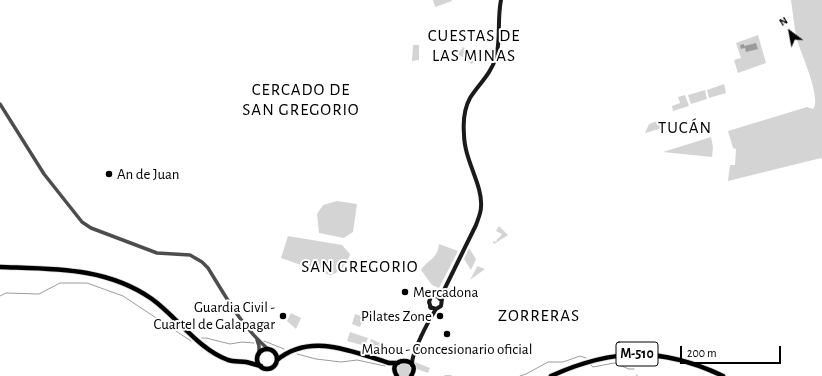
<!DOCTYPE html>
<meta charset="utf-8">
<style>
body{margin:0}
#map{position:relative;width:822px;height:376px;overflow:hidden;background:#fff;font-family:"Alegreya Sans",sans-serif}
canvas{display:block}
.north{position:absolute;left:770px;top:12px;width:40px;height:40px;-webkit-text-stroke:3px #fff;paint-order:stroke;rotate:328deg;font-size:11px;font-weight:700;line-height:16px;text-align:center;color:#000}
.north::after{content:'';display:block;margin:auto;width:14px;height:18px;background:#000;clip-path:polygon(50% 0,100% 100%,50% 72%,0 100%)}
.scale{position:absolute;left:680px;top:346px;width:101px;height:18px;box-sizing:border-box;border:2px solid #000;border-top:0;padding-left:5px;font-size:12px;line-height:14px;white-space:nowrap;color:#000;-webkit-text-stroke:3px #fff;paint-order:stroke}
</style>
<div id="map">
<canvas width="822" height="376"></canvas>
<div class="north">N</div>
<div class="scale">200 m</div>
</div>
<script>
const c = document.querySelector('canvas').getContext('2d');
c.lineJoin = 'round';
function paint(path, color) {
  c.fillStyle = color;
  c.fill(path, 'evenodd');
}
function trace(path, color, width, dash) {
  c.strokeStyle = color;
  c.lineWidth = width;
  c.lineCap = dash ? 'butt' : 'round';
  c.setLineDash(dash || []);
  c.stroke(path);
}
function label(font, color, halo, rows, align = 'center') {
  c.font = font + ' "Alegreya Sans",sans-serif';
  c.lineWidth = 4;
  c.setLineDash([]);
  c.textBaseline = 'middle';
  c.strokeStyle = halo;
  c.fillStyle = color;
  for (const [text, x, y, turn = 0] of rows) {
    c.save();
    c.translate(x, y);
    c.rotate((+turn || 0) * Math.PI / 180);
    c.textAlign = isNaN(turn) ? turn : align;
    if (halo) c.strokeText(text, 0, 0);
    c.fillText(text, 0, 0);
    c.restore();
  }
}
paint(new Path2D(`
 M 433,0 L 451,0 L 452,1 L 435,7 Z
 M 791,0 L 822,0 L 822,160 L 821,158 L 728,181 L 730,165 L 735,165 L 736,149 L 733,148 L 728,131 L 807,107 L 813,109 C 822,99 801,53 797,40 C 794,27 793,13 791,0 Z
 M 758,35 L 766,63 L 738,73 L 734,60 L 741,58 L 736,43 Z
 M 413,45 L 419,45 L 419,60 L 412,61 Z
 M 463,47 L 477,57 L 472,64 L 458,54 Z
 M 724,84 L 726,93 L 709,98 L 707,90 Z
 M 705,90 L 707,99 L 691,104 L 688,95 Z
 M 685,95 L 689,106 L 673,111 L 672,106 L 680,103 L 678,97 Z
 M 660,120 L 662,128 L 645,133 L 649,124 Z
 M 711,137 L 713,147 L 712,157 L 663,152 Z
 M 337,201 L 357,204 L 353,232 L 344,238 L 319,233 L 317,214 L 323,205 Z
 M 499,226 L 508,235 L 494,244 L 493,242 L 493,241 L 496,242 L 498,238 L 499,238 L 502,234 L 496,231 Z
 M 288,236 L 342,245 L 350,254 C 348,262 339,274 330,275 L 281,258 Z
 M 439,244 L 458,251 L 439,288 L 432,285 L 421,270 C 427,260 438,259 439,244 Z
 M 469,248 L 476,259 L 471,270 L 464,259 Z
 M 477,266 L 485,269 L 470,280 L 477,267 Z
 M 291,313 L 301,318 L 296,329 L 287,321 Z
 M 355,314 L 364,317 L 360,327 L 352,324 Z
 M 350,332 L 368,338 L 365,346 L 347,341 Z
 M 371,339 L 383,344 L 380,351 L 368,347 Z
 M 415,362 L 430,368 L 428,373 L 417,369 Z
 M397 370a7 7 0 1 1 14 0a7 7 0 1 1-14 0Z`), '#d4d4d4');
paint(new Path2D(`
 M 756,43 L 758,49 L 746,52 L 745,48 L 741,49 L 740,45 L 744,44 L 744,46 Z`), '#9b9b9b');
trace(new Path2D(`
 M 0,296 L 6,293 L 39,294 L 60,283 L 87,283 L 123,296 L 191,341
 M 202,338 L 206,338 L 230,344 L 242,342 L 254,343
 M 264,341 L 284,349
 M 297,354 L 316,359 L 341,362 L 357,360 L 385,366
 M 591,365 L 593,367 L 614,363 L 629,369 L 634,369
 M 637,375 L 637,376
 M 445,376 L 451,376
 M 520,376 L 526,374 L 548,362 L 563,362 L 580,356 L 586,358`), '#9b9b9b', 1);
const primary = new Path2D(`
 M 0,267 C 54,269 106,267 152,299 C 178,318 198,349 228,360 C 234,362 240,361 246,362 C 251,363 256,365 261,366
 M257 359a10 10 0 1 1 20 0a10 10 0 1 1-20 0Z
 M 277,360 C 311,332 353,352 389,363 L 398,363
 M 397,376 C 384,356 424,356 411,376
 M 551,376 C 613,348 661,347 723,376`);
trace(primary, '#dbdbdb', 6);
trace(new Path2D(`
 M 0,104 L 44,174 L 82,222 L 91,228 L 157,253 L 190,255 L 202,262 L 208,268 C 226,297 242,327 268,349
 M 257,340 L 259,346 L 259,354`), '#4d4d4d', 3.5);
trace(new Path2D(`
 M 430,307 L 436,309 L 441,306 L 443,292 L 476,225 C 478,219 481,213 481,207 C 483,185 464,160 464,134 C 463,122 464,109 470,98 C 479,84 491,74 496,57 C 501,39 497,19 501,0
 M 431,308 L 429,302 L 431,297 L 437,296 L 441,300
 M 412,365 C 411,353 429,320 436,309`), '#1a1a1a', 4);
trace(primary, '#000', 4.5);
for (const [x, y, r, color] of [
 [109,174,4,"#000"],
 [405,292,4,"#000"],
 [283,316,4,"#000"],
 [440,316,4,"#000"],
 [447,334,4,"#000"]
]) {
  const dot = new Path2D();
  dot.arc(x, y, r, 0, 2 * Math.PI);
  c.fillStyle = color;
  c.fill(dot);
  trace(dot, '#fff', 1.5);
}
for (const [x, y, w] of [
 [637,354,42]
]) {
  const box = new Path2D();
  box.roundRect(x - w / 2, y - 12, w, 24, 3);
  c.fillStyle = '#fff';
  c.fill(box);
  trace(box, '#000', 1);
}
label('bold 14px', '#000', null, [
 ["M-510",637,354]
]);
label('15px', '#000', '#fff', [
 ["An de Juan",117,174],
 ["Mercadona",413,292],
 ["Guardia Civil -",275,307,"right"],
 ["Cuartel de Galapagar",275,324,"right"],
 ["Pilates Zone",432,316,"right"],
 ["Mahou - Concesionario oficial",447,349,"center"]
], 'left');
c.letterSpacing = '1px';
label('17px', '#000', '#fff', [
 ["CUESTAS DE",474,36],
 ["LAS MINAS",474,56],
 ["CERCADO DE",301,90],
 ["SAN GREGORIO",301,110],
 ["TUCÁN",685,128],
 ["SAN GREGORIO",360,267],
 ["ZORRERAS",539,316]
]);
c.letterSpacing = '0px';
</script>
